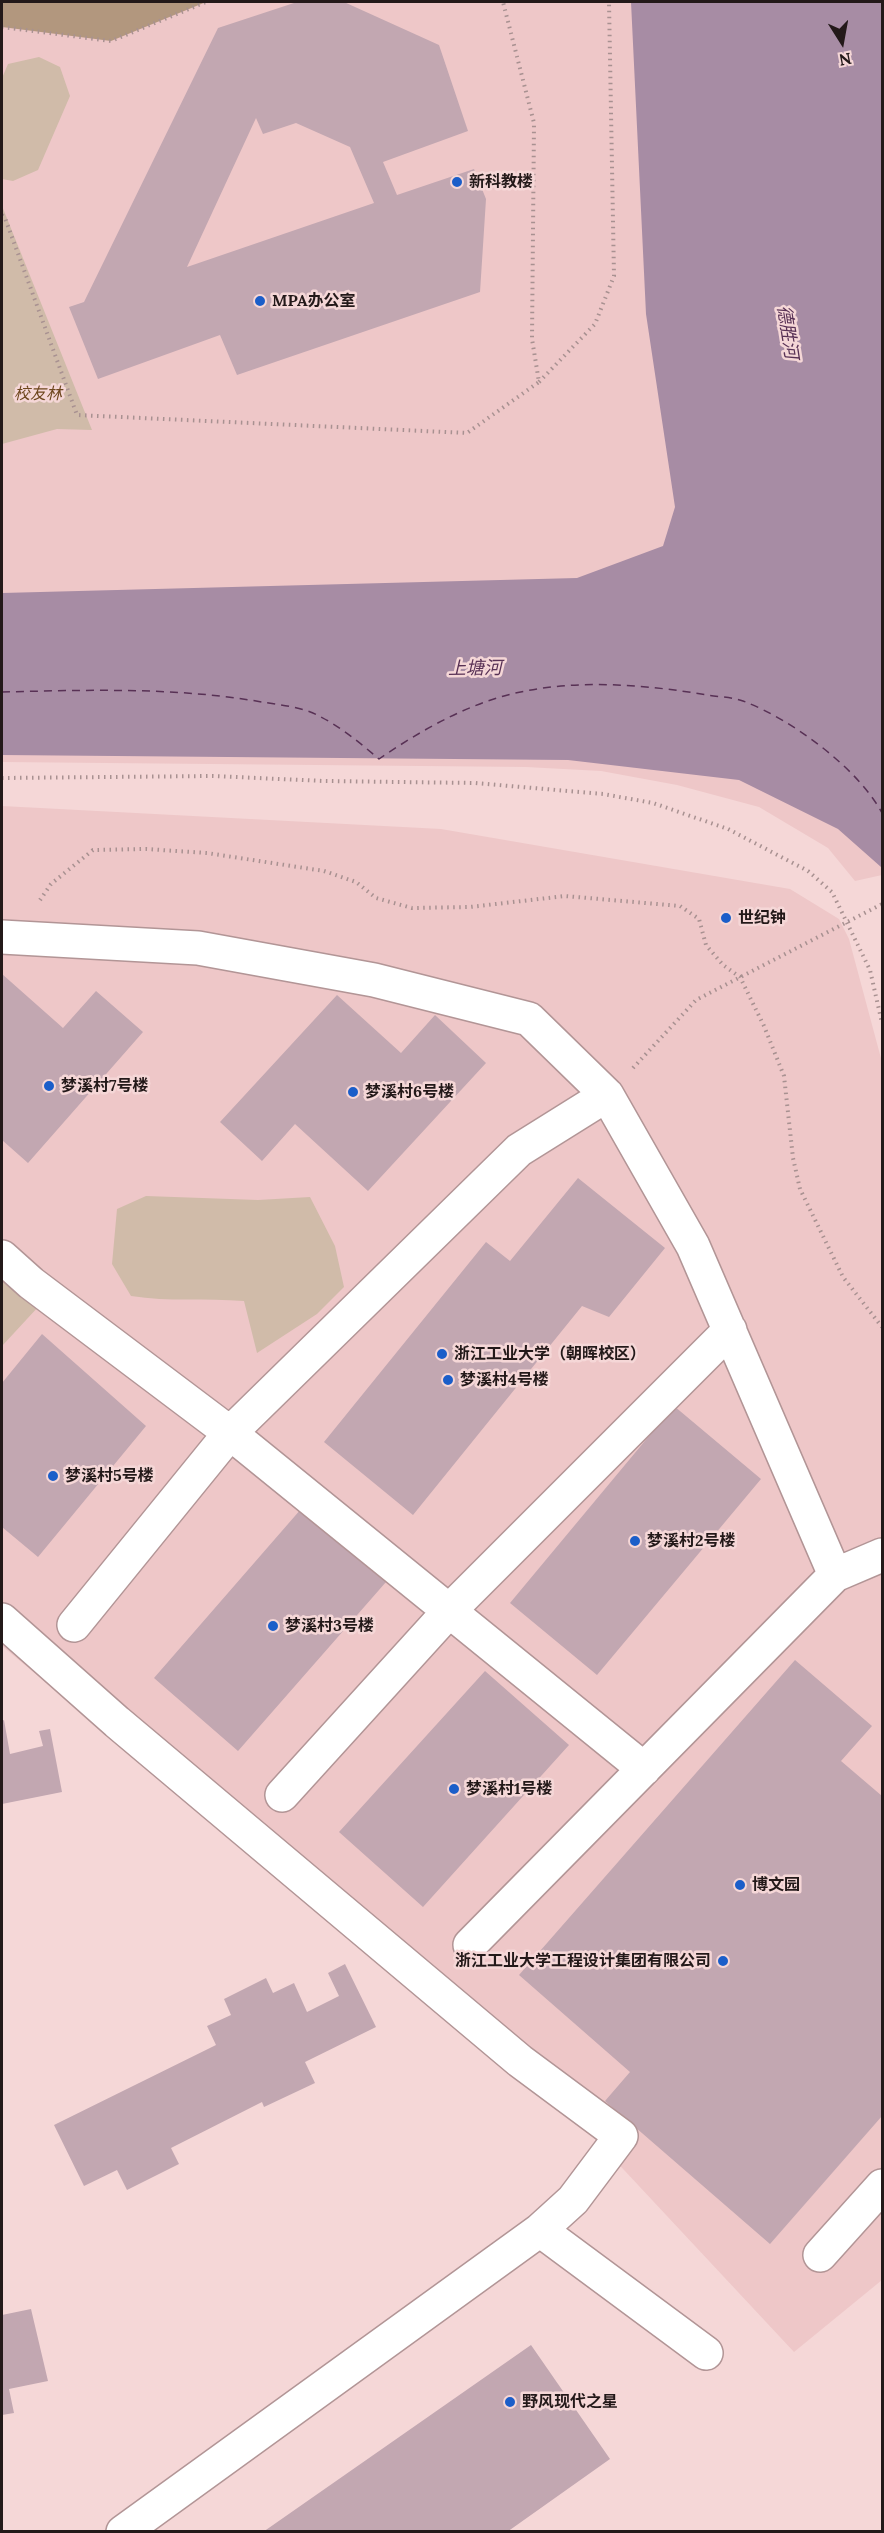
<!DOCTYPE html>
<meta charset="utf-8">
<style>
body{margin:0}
#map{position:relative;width:884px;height:2533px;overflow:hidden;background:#f5d7d7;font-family:Lora,serif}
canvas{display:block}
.frame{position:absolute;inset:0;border:3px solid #231919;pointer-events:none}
.north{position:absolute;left:812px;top:12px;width:60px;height:60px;-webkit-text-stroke:4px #f5d7d7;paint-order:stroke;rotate:169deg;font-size:16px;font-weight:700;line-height:24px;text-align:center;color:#231919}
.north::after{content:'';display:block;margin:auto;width:21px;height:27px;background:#231919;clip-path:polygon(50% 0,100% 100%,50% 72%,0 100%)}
</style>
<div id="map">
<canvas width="884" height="2533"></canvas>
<div class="frame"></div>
<div class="north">N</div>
</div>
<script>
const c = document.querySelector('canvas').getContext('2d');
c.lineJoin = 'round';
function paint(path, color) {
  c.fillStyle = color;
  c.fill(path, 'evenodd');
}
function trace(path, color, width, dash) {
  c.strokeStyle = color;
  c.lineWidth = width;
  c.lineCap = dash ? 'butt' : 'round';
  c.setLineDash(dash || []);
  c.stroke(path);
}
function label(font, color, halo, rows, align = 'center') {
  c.font = font + ' Lora,"Noto Sans SC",serif';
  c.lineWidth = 5;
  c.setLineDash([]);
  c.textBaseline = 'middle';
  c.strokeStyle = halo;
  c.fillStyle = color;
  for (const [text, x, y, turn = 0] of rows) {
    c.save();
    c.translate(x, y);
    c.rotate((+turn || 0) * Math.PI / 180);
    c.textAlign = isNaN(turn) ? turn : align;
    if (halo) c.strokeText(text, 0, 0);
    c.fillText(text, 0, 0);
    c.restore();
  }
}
paint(new Path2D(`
 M 2,2 L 882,2 L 882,875 L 855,881 L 828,848 L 759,807 L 677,785 L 601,771 L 526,767 L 2,762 Z
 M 2,806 L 441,829 L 790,889 L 839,919 L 849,939 L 882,1062 L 882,2280 L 794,2352 L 596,2140 L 2,1646 Z`), '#eec7c8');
paint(new Path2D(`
 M 39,57 L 60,67 L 70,96 L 38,170 L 13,181 L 2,179 L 2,78 L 8,64 Z
 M 2,206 L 92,430 L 57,429 L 2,444 Z
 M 146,1196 L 258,1200 L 310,1197 L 335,1246 L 344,1287 L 317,1314 L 257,1353 L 244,1301 C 206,1298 169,1302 131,1296 L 112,1264 L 117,1209 Z
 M 2,1272 L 39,1306 L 2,1346 Z`), '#d0bba9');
paint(new Path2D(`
 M 2,2 L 206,2 L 111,41 L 2,27 Z`), '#b2977e');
paint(new Path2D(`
 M 631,2 L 882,2 L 882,872 L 881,867 L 838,829 L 739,780 L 568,760 L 2,755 L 2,593 L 577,578 L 663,546 L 675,507 L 646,314 Z`), '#a78ca4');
trace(new Path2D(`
 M 2,692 C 88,690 176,687 262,702 C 280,705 303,707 319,716 C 341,727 360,743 379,759 C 417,733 460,708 504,696 C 569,678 642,684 707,695 C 719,697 732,697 743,701 C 791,719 858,768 882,813`), '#583155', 1.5, [8, 6]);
paint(new Path2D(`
 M 297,2 L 344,2 L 439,45 L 468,131 L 383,162 L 397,195 L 474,169 L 486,199 L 480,292 L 237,375 L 220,335 L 98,379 L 69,307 L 84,302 L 218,28 ZM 256,118 L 263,134 L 296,123 L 350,147 L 374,203 L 187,267 Z
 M 2,974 L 63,1028 L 96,991 L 143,1032 L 28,1163 L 2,1140 Z
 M 337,995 L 401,1053 L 435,1015 L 486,1063 L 368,1191 L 295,1124 L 262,1161 L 220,1122 Z
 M 578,1178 L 665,1248 L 609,1317 L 582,1306 L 413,1515 L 324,1442 L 486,1242 L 510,1261 Z
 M 42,1334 L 146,1426 L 38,1557 L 2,1527 L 2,1383 Z
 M 674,1406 L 761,1479 L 597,1675 L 510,1603 Z
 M 308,1501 L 393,1574 L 238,1751 L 154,1678 Z
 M 795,1660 L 872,1726 L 841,1761 L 882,1796 L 882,2116 L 770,2244 L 605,2101 L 630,2072 L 519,1975 Z
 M 485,1671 L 569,1745 L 423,1907 L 339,1832 Z
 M 4,1720 L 10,1754 L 43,1746 L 39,1731 L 50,1729 L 62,1792 L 2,1804 L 2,1721 Z
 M 345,1964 L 376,2027 L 305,2062 L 315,2083 L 264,2107 L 262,2102 L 171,2148 L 179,2164 L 127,2190 L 117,2170 L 84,2186 L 54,2125 L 216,2045 L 207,2026 L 231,2015 L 224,1999 L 266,1978 L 273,1993 L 294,1983 L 307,2012 L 339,1996 L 328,1973 Z
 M 31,2309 L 48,2381 L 9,2389 L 14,2413 L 2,2415 L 2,2315 Z
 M 531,2345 L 610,2459 L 507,2532 L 263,2532 Z`), '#c2a7b1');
const minor = new Path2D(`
 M 2,937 L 198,948 L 374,980 L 529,1019 L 607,1095 L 693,1246 L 835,1575 L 882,1555
 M 2,1257 L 31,1283 L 230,1433 L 519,1150 L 607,1095
 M 2,1620 L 117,1722 L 520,2061 L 621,2136 L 573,2200 L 540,2230
 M 74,1625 L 230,1433 L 644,1769
 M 282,1795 L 451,1609 L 730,1330
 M 470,1945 L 835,1575
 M 820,2255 L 882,2186
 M 123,2532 L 540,2230 L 706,2353`);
trace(minor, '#b29596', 36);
trace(new Path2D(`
 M 2,27 L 111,41 L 206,2
 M 2,215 L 5,218 L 77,415 L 467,433 L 539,382 L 532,339 L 534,123 L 503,2
 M 539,382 L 595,324 L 614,276 L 609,2
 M 2,778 L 213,776 L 324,781 L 475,783 L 603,794 L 653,803 L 728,829 L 808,871 L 832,892 L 870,970 L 882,1023
 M 40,900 L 51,884 L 93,850 L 146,849 L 207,853 L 324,871 L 356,882 L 376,898 L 412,908 L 470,907 L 565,896 L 680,906 L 699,919 L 706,945 L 723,965 L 740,977 L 764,1026 L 784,1076 L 793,1158 L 800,1189 L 843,1277 L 882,1327
 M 633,1068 L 696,1000 L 882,904`), '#a89191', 4, [1.5, 4.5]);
trace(minor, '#fff', 33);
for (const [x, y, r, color] of [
 [457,182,6,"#1b5ec9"],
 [260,301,6,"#1b5ec9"],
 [726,918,6,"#1b5ec9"],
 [49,1086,6,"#1b5ec9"],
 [353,1092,6,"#1b5ec9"],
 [442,1354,6,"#1b5ec9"],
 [448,1380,6,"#1b5ec9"],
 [53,1476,6,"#1b5ec9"],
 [635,1541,6,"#1b5ec9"],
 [273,1626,6,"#1b5ec9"],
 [454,1789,6,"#1b5ec9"],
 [740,1885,6,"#1b5ec9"],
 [723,1961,6,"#1b5ec9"],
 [510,2402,6,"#1b5ec9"]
]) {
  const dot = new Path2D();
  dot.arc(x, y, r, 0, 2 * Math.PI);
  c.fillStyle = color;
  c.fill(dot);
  trace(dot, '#f5d7d7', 2);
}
label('bold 16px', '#231919', '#f5d7d7', [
 ["新科教楼",469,182],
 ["MPA办公室",272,301],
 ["世纪钟",738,918],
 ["梦溪村7号楼",61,1086],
 ["梦溪村6号楼",365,1092],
 ["浙江工业大学（朝晖校区）",454,1354],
 ["梦溪村4号楼",460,1380],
 ["梦溪村5号楼",65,1476],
 ["梦溪村2号楼",647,1541],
 ["梦溪村3号楼",285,1626],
 ["梦溪村1号楼",466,1789],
 ["博文园",752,1885],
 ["浙江工业大学工程设计集团有限公司",711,1961,"right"],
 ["野风现代之星",522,2402]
], 'left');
label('italic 16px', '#6e471e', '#f5d7d7', [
 ["校友林",38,394]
]);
label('italic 18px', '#583155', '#f5d7d7', [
 ["德胜河",787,332,81],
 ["上塘河",475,669,-1]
]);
</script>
